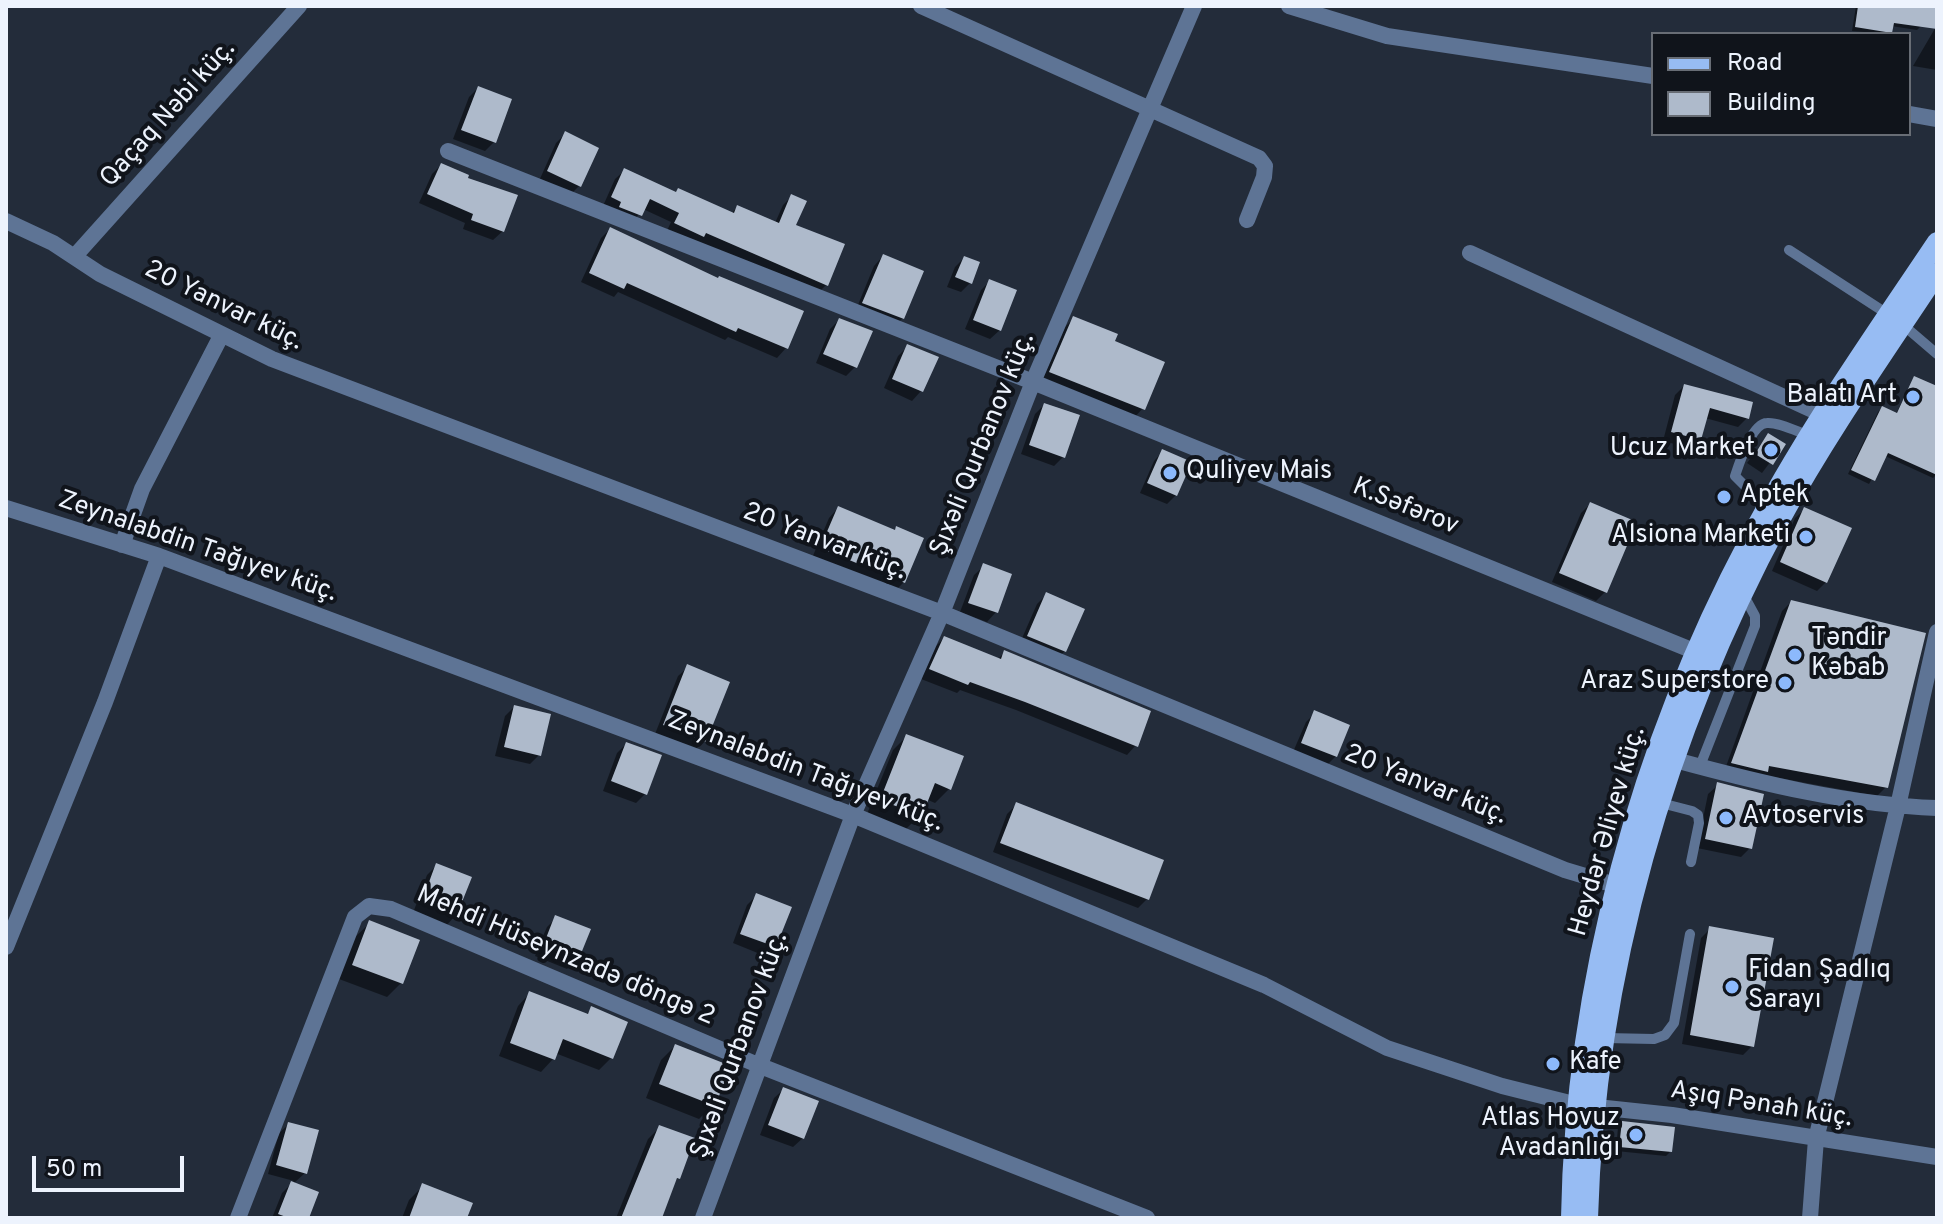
<!DOCTYPE html>
<meta charset="utf-8">
<style>
body{margin:0}
#map{position:relative;width:1943px;height:1224px;overflow:hidden;background:#232c3a;font-family:Overpass,sans-serif}
canvas{display:block}
.frame{position:absolute;inset:0;border:8px solid #edf3fd;pointer-events:none}
.legend{position:absolute;left:1651px;top:32px;width:260px;height:104px;box-sizing:border-box;background:#10141b;border:2px solid #686d75;margin:0;padding:10px 14px;list-style:none;font-size:24px;color:#edf3fd}
.legend li{display:flex;align-items:center;gap:16px;height:40px}
.legend b{width:40px;border:2px solid #686d75}
.scale{position:absolute;left:32px;top:1156px;width:152px;height:36px;box-sizing:border-box;border:4px solid #edf3fd;border-top:0;padding-left:10px;font-size:24px;line-height:28px;white-space:nowrap;color:#edf3fd;-webkit-text-stroke:6px #10141b;paint-order:stroke}
</style>
<div id="map">
<canvas width="1943" height="1224"></canvas>
<div class="frame"></div>
<ul class="legend">
<li><b style="height:10px;background:#97bcf3"></b>Road</li>
<li><b style="height:22px;background:#aebacb"></b>Building</li>
</ul>
<div class="scale">50 m</div>
</div>
<script>
const c = document.querySelector('canvas').getContext('2d');
c.lineJoin = 'round';
function paint(path, color) {
  c.fillStyle = color;
  c.fill(path, 'evenodd');
}
function trace(path, color, width, dash) {
  c.strokeStyle = color;
  c.lineWidth = width;
  c.lineCap = dash ? 'butt' : 'round';
  c.setLineDash(dash || []);
  c.stroke(path);
}
function label(font, color, halo, rows, align = 'center') {
  c.font = font + ' Overpass,sans-serif';
  c.lineWidth = 8;
  c.setLineDash([]);
  c.textBaseline = 'middle';
  c.strokeStyle = halo;
  c.fillStyle = color;
  for (const [text, x, y, turn = 0] of rows) {
    c.save();
    c.translate(x, y);
    c.rotate((+turn || 0) * Math.PI / 180);
    c.textAlign = isNaN(turn) ? turn : align;
    if (halo) c.strokeText(text, 0, 0);
    c.fillText(text, 0, 0);
    c.restore();
  }
}
paint(new Path2D(`
 M 1856,6 L 1923,6 L 1921,26 L 1917,30 L 1891,26 L 1888,34 L 1852,31 Z
 M 1937,25 L 1937,70 L 1913,66 Z
 M 478,88 L 494,142 L 485,151 L 453,139 L 469,97 Z
 M 565,134 L 579,186 L 570,195 L 539,181 L 556,143 Z
 M 441,165 L 465,179 L 503,231 L 493,240 L 463,229 L 465,223 L 419,203 L 432,174 Z
 M 625,170 L 675,194 L 731,214 L 737,207 L 775,223 L 783,205 L 792,196 L 793,226 L 826,285 L 817,294 L 666,233 L 671,222 L 643,209 L 631,224 L 603,206 L 615,179 Z
 M 610,229 L 717,280 L 801,312 L 786,348 L 777,358 L 728,337 L 725,340 L 618,292 L 614,297 L 581,282 L 601,238 Z
 M 883,256 L 903,318 L 893,327 L 855,312 L 874,266 Z
 M 964,258 L 970,283 L 961,292 L 947,287 L 955,267 Z
 M 990,281 L 1000,330 L 990,339 L 965,329 L 981,290 Z
 M 1074,318 L 1112,342 L 1143,408 L 1134,418 L 1041,382 L 1065,327 Z
 M 839,320 L 855,367 L 846,376 L 816,363 L 830,329 Z
 M 908,346 L 936,358 L 921,391 L 912,401 L 884,388 L 898,356 Z
 M 1914,378 L 1937,388 L 1937,474 L 1933,478 L 1885,456 L 1869,484 L 1848,474 L 1878,412 L 1882,408 L 1896,414 Z
 M 1684,386 L 1747,418 L 1738,427 L 1705,418 L 1700,439 L 1690,448 L 1663,441 L 1675,395 Z
 M 1044,405 L 1063,457 L 1054,466 L 1021,454 L 1035,414 Z
 M 1768,435 L 1783,445 L 1762,473 L 1747,463 Z
 M 1163,451 L 1176,495 L 1167,504 L 1140,493 L 1154,461 Z
 M 1590,504 L 1635,524 L 1605,592 L 1596,601 L 1552,582 L 1581,513 Z
 M 838,508 L 904,582 L 894,592 L 812,558 L 829,518 Z
 M 1805,509 L 1826,582 L 1817,591 L 1772,571 L 1795,518 Z
 M 984,566 L 1010,575 L 996,612 L 987,622 L 960,612 L 974,575 Z
 M 1046,595 L 1065,651 L 1055,660 L 1019,645 L 1037,604 Z
 M 1791,602 L 1886,787 L 1877,796 L 1763,775 L 1724,772 L 1782,611 Z
 M 944,638 L 997,660 L 1004,653 L 1136,745 L 1127,755 L 1016,710 L 960,690 L 957,693 L 921,679 L 935,647 Z
 M 688,667 L 727,683 L 704,741 L 695,750 L 655,734 L 678,676 Z
 M 514,707 L 539,755 L 530,764 L 495,756 L 505,716 Z
 M 1315,713 L 1336,756 L 1326,766 L 1293,752 L 1306,722 Z
 M 907,736 L 949,789 L 935,803 L 928,800 L 920,815 L 906,829 L 867,814 L 893,750 Z
 M 626,744 L 645,794 L 636,803 L 603,791 L 617,753 Z
 M 1718,785 L 1750,848 L 1741,857 L 1697,848 L 1708,794 Z
 M 1016,805 L 1147,899 L 1138,908 L 993,852 L 1007,814 Z
 M 436,866 L 455,916 L 446,926 L 413,913 L 427,875 Z
 M 756,896 L 775,946 L 765,956 L 733,943 L 747,905 Z
 M 556,918 L 577,959 L 575,961 L 575,957 L 540,943 L 547,927 Z
 M 370,923 L 401,983 L 387,997 L 339,979 L 355,937 Z
 M 1710,929 L 1752,1046 L 1743,1055 L 1682,1044 L 1701,938 Z
 M 539,947 L 575,961 L 567,969 L 535,956 Z
 M 530,993 L 586,1015 L 592,1009 L 611,1058 L 599,1070 L 555,1053 L 553,1059 L 541,1072 L 499,1056 L 518,1006 Z
 M 675,1046 L 713,1105 L 699,1119 L 646,1098 L 661,1060 Z
 M 784,1089 L 803,1138 L 793,1147 L 760,1135 L 774,1098 Z
 M 1622,1123 L 1670,1152 L 1666,1156 L 1616,1151 L 1618,1127 Z
 M 289,1124 L 305,1173 L 293,1184 L 307,1218 L 272,1218 L 282,1193 L 294,1181 L 268,1174 L 279,1133 Z
 M 660,1127 L 678,1178 L 673,1183 L 660,1218 L 616,1218 L 648,1139 Z
 M 423,1186 L 465,1218 L 402,1218 L 409,1200 Z`), '#0007');
paint(new Path2D(`
 M 1858,6 L 1937,6 L 1937,29 L 1894,23 L 1892,33 L 1855,27 Z
 M 478,86 L 512,99 L 496,143 L 461,130 Z
 M 565,131 L 599,148 L 581,187 L 547,171 Z
 M 441,163 L 469,175 L 468,178 L 518,195 L 504,232 L 471,220 L 473,214 L 427,194 Z
 M 624,168 L 676,192 L 678,188 L 734,213 L 737,205 L 779,223 L 791,194 L 807,201 L 796,225 L 845,244 L 828,286 L 706,233 L 704,237 L 674,223 L 679,213 L 650,199 L 642,216 L 619,207 L 621,202 L 611,197 Z
 M 610,227 L 718,278 L 719,276 L 804,311 L 788,349 L 738,328 L 736,332 L 627,283 L 624,289 L 589,273 Z
 M 883,254 L 924,271 L 904,319 L 862,303 Z
 M 964,256 L 980,262 L 972,284 L 955,277 Z
 M 989,279 L 1017,290 L 1001,331 L 973,320 Z
 M 1073,316 L 1118,334 L 1115,341 L 1165,362 L 1145,410 L 1049,372 Z
 M 839,318 L 873,331 L 857,368 L 823,354 Z
 M 907,344 L 939,357 L 923,392 L 892,379 Z
 M 1914,376 L 1937,386 L 1937,475 L 1888,453 L 1875,481 L 1851,470 L 1882,406 L 1897,413 Z
 M 1684,384 L 1753,402 L 1749,419 L 1710,408 L 1701,440 L 1671,432 Z
 M 1044,403 L 1080,415 L 1065,458 L 1029,445 Z
 M 1768,433 L 1786,444 L 1773,465 L 1755,454 Z
 M 1162,449 L 1192,462 L 1177,496 L 1147,483 Z
 M 1590,502 L 1637,522 L 1607,593 L 1559,573 Z
 M 838,506 L 895,530 L 896,526 L 924,538 L 905,583 L 820,548 Z
 M 1804,507 L 1852,528 L 1827,583 L 1780,562 Z
 M 983,563 L 1012,574 L 998,613 L 968,603 Z
 M 1046,592 L 1085,609 L 1066,652 L 1027,636 Z
 M 1791,600 L 1926,633 L 1888,788 L 1769,766 L 1768,772 L 1731,763 Z
 M 944,636 L 1001,659 L 1004,650 L 1151,711 L 1138,747 L 1025,702 L 970,682 L 968,685 L 929,669 Z
 M 687,664 L 730,682 L 706,742 L 663,725 Z
 M 514,705 L 551,714 L 541,756 L 504,747 Z
 M 1314,710 L 1350,725 L 1337,757 L 1301,743 Z
 M 906,734 L 964,756 L 951,790 L 935,783 L 922,816 L 880,800 Z
 M 626,742 L 662,755 L 647,795 L 611,781 Z
 M 1717,782 L 1764,794 L 1752,849 L 1705,839 Z
 M 1016,802 L 1164,860 L 1149,900 L 1000,843 Z
 M 436,863 L 472,877 L 456,917 L 421,904 Z
 M 756,893 L 792,907 L 776,947 L 740,934 Z
 M 555,915 L 591,929 L 578,961 L 543,946 Z
 M 369,920 L 420,940 L 403,984 L 352,965 Z
 M 1709,926 L 1774,938 L 1754,1047 L 1690,1035 Z
 M 529,991 L 588,1014 L 591,1006 L 628,1022 L 613,1059 L 563,1039 L 555,1060 L 510,1043 Z
 M 675,1044 L 731,1066 L 715,1106 L 659,1084 Z
 M 783,1087 L 819,1101 L 804,1139 L 768,1125 Z
 M 1622,1121 L 1675,1127 L 1672,1152 L 1619,1147 Z
 M 288,1122 L 319,1130 L 307,1174 L 276,1165 Z
 M 659,1125 L 695,1138 L 680,1179 L 677,1178 L 662,1218 L 621,1218 Z
 M 291,1181 L 319,1192 L 309,1218 L 289,1218 L 278,1214 Z
 M 422,1183 L 473,1203 L 467,1218 L 409,1218 Z`), '#aebacb');
trace(new Path2D(`
 M 1789,250 L 1889,315
 M 1902,324 L 1937,354
 M 1767,508 L 1735,476 C 1739,464 1752,423 1767,423 C 1779,422 1798,432 1810,436
 M 1700,766 L 1755,626 L 1755,616 L 1743,594
 M 1661,803 L 1692,811 L 1698,815 L 1699,823 L 1691,862
 M 1605,1038 L 1654,1039 L 1665,1035 L 1674,1023 L 1690,934`), '#5e7495', 10);
trace(new Path2D(`
 M 921,6 L 1259,158 L 1265,166 L 1264,177 L 1247,220
 M 1289,6 L 1387,36 L 1653,76
 M 1909,114 L 1937,119
 M 448,151 L 1033,382 L 1706,656
 M 6,221 L 53,243 L 100,274 L 272,359 L 942,613 L 1565,870 L 1625,888
 M 1470,253 L 1832,419
 M 74,257 L 299,6
 M 6,508 L 159,556 L 853,815 L 1264,985 L 1387,1048 L 1502,1086 L 1578,1105 L 1672,1115 L 1937,1157
 M 122,545 L 142,489 L 221,336
 M 1675,760 C 1760,783 1849,805 1937,808
 M 6,947 L 105,702 L 159,556
 M 238,1218 L 355,917 L 369,906 L 391,909 L 758,1065 L 1147,1218
 M 703,1218 L 853,815 L 942,613 L 1033,382 L 1194,6
 M 1810,1218 L 1816,1139 L 1898,806 L 1937,632`), '#5e7495', 16);
trace(new Path2D(`
 M 1571,1218 C 1575,983 1640,746 1750,539 C 1804,435 1872,339 1937,242
 M 1588,1218 C 1595,974 1665,733 1781,518 C 1827,434 1884,353 1937,273`), '#97bcf3', 20);
for (const [x, y, r, color] of [
 [1913,397,8,"#8cb9fc"],
 [1771,450,8,"#8cb9fc"],
 [1170,473,8,"#8cb9fc"],
 [1724,497,8,"#8cb9fc"],
 [1806,537,8,"#8cb9fc"],
 [1795,655,8,"#8cb9fc"],
 [1785,683,8,"#8cb9fc"],
 [1726,818,8,"#8cb9fc"],
 [1732,987,8,"#8cb9fc"],
 [1553,1064,8,"#8cb9fc"],
 [1636,1135,8,"#8cb9fc"]
]) {
  const dot = new Path2D();
  dot.arc(x, y, r, 0, 2 * Math.PI);
  c.fillStyle = color;
  c.fill(dot);
  trace(dot, '#10141b', 3);
}
label('26px', '#edf3fd', '#10141b', [
 ["Qaçaq Nəbi küç.",169,115,-48],
 ["20 Yanvar küç.",223,307,26],
 ["Şıxəli Qurbanov küç.",984,445,-68],
 ["K.Səfərov",1405,508,22],
 ["20 Yanvar küç.",824,543,21],
 ["Zeynalabdin Tağıyev küç.",197,548,19],
 ["Zeynalabdin Tağıyev küç.",805,773,21],
 ["20 Yanvar küç.",1425,786,22],
 ["Heydər Əliyev küç.",1609,832,-74],
 ["Mehdi Hüseynzadə döngə 2",565,957,23],
 ["Şıxəli Qurbanov küç.",741,1046,-70],
 ["Aşıq Pənah küç.",1761,1106,9]
]);
label('26px', '#edf3fd', '#10141b', [
 ["Balatı Art",1897,397,"right"],
 ["Ucuz Market",1755,450,"right"],
 ["Quliyev Mais",1186,473],
 ["Aptek",1740,497],
 ["Alsiona Marketi",1790,537,"right"],
 ["Təndir",1811,640],
 ["Kəbab",1811,670],
 ["Araz Superstore",1769,683,"right"],
 ["Avtoservis",1742,818],
 ["Fidan Şadlıq",1748,972],
 ["Sarayı",1748,1002],
 ["Kafe",1569,1064],
 ["Atlas Hovuz",1620,1120,"right"],
 ["Avadanlığı",1620,1150,"right"]
], 'left');
</script>
